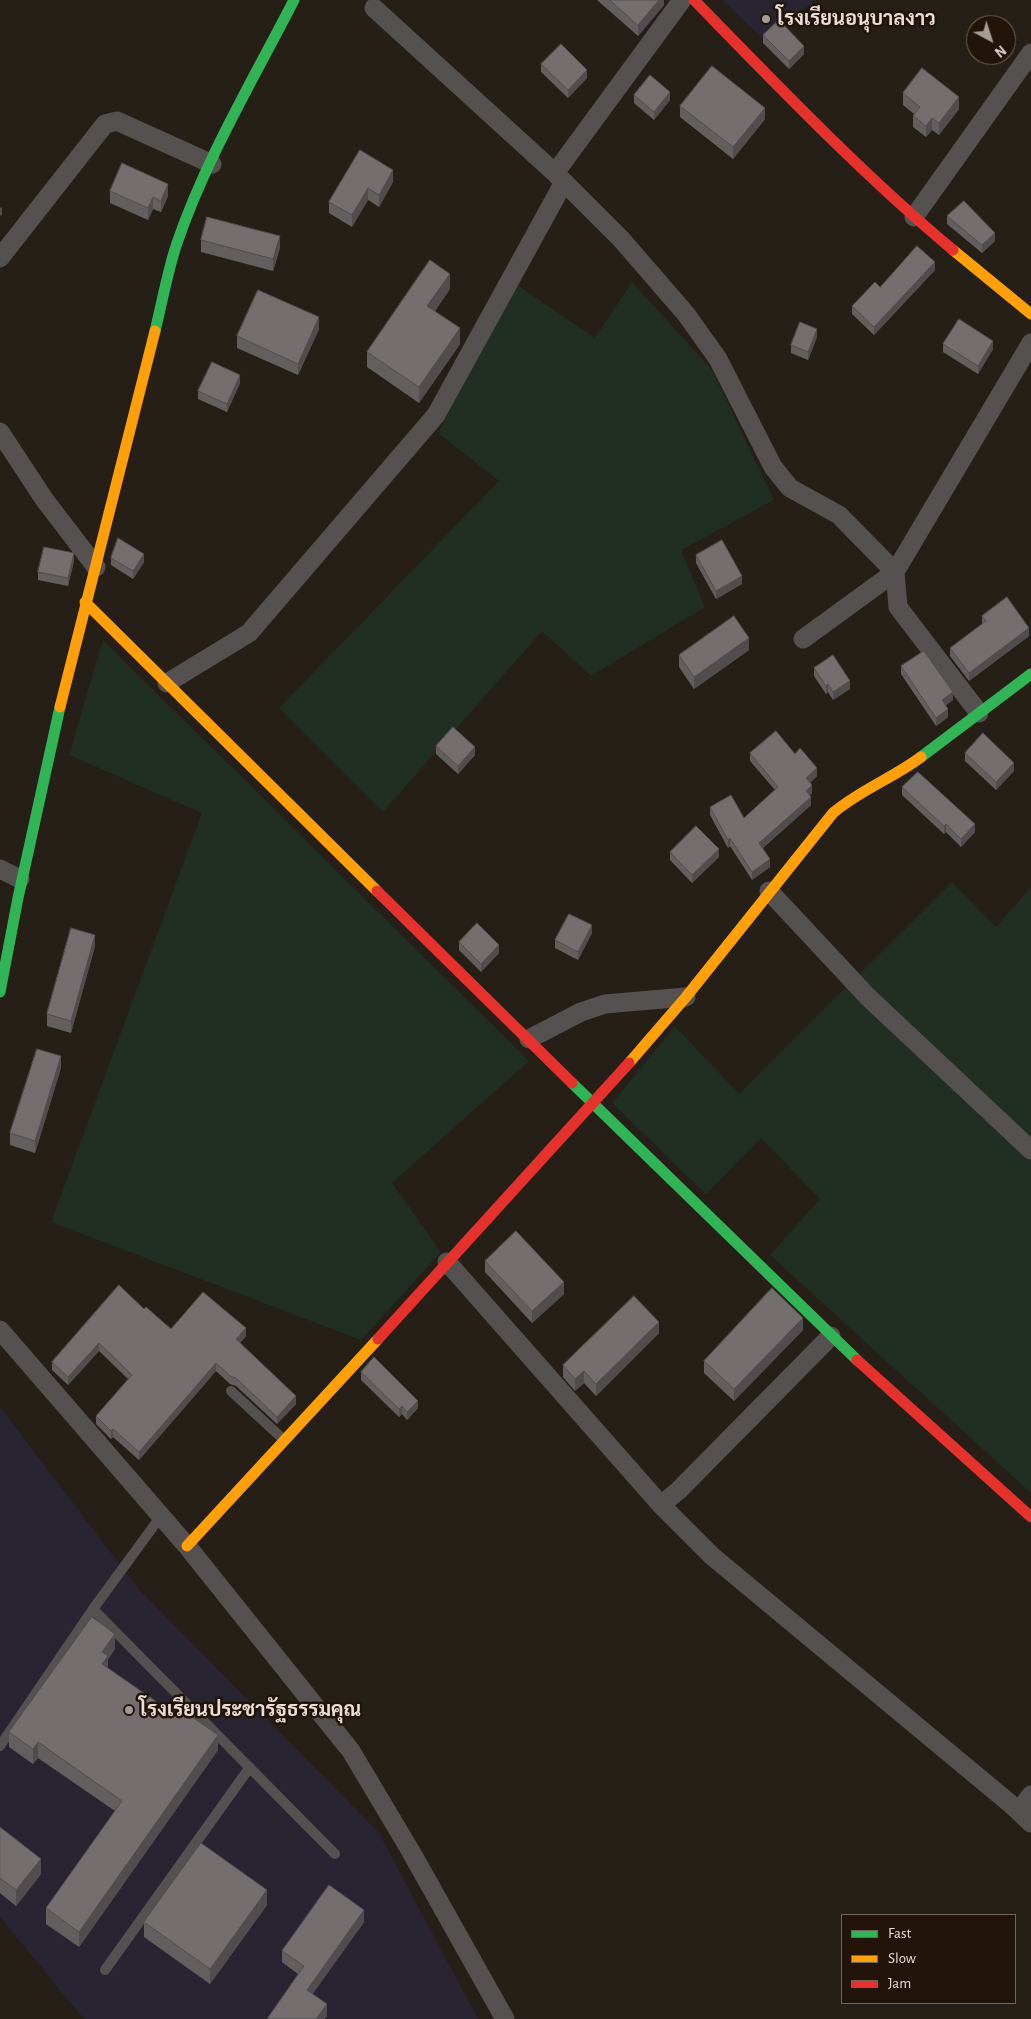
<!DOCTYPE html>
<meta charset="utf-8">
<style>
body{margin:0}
#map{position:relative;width:1031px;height:2019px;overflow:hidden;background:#261f18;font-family:"Alegreya Sans",sans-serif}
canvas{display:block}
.legend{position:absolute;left:841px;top:1914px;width:175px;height:90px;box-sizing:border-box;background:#221409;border:1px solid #72655c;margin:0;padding:6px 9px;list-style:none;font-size:15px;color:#eadfd8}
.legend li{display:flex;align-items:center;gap:10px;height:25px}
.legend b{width:25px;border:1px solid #72655c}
.north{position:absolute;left:966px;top:15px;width:50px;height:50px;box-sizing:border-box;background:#221409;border:1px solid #72655c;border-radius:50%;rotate:140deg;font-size:14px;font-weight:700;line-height:20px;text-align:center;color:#eadfd8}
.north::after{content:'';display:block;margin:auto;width:18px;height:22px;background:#a59c95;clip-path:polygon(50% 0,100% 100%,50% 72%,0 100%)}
</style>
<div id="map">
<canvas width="1031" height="2019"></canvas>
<ul class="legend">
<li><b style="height:6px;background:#30b455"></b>Fast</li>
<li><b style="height:6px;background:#ff9f0a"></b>Slow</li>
<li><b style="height:6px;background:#e5322d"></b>Jam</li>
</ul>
<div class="north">N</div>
</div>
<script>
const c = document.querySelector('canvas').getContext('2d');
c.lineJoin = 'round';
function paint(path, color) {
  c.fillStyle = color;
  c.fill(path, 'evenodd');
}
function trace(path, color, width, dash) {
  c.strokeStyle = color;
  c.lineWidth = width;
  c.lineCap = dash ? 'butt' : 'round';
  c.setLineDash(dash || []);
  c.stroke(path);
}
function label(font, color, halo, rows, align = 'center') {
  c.font = font + ' "Alegreya Sans",Sarabun,sans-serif';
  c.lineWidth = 5;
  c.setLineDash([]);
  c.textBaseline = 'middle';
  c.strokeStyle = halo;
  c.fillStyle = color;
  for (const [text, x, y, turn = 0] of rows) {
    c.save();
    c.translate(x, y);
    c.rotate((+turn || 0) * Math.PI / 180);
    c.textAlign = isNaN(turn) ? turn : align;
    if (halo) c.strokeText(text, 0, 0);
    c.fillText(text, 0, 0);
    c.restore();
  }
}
paint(new Path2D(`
 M 722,0 L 817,0 L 762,38 Z
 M 0,1407 L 137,1587 L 379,1833 L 478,2019 L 84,2019 L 0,1917 Z`), '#292432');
paint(new Path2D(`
 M 632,282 L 712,370 L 774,500 L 681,550 L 705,607 L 591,676 L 542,631 L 383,812 L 279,708 L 499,481 L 438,433 L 516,284 L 595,338 Z
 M 103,640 L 529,1061 L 392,1183 L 441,1252 L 361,1340 L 51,1222 L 202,813 L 69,755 Z
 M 952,882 L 996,927 L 1031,887 L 1031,1493 L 770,1255 L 820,1199 L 761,1138 L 706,1194 L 612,1103 L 675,1026 L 739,1094 Z`), '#212e24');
trace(new Path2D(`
 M 231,1391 L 283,1439
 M 93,1609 L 335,1854
 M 0,1746 L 93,1609 L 161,1516
 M 105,1970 L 250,1767`), '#565151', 10);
trace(new Path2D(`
 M 374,8 L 555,173 L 621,239 L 686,314 L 718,359 L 773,467 L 790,488 L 839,515 L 895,572 L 803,639
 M 555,173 L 682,0
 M 914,217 L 1031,53
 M 0,258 L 105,124 L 117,121 L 212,164
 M 0,432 L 44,499 L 96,567
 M 167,683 L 249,633 L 436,415 L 564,182
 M 979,713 L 898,607 L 895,572 L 1031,343
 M 0,869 L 20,879
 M 769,891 L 868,997 L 1031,1150
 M 529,1039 L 581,1012 L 605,1004 L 686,997
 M 447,1262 L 661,1505 L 712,1556 L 1013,1806 L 1031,1823
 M 0,1330 L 187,1546 L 351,1751 L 410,1850 L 505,2019
 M 661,1505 L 679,1490 L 831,1336
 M 1019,1811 L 1031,1795`), '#565151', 19);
trace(new Path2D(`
 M 155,331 C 162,303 167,274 176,246 C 205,160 253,80 294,0
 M 921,757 L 1031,674
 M 0,992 L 18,898 L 60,707
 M 572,1083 L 857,1360`), '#30b455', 11);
trace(new Path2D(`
 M 953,250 L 1031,314
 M 85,602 L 377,891
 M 60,707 L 155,331
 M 629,1063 L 686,997 L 833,813 C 860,790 893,778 921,757
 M 187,1546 L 378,1339`), '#ff9f0a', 11);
trace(new Path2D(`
 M 694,0 C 778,86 861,173 953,250
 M 377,891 L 572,1083
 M 378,1339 L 629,1063
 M 857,1360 L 1031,1517`), '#e5322d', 11);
paint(new Path2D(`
 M 597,0 L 664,0 L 664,5 L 638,36 Z
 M 763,35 L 804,54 L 789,69 L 763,43 Z
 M 541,64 L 587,78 L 568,98 L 541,72 Z
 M 903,93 L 959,109 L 939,135 L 932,130 L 926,137 L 913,127 L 913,116 L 914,114 L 903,105 Z
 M 634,95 L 670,100 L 654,120 L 634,103 Z
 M 680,106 L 765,119 L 733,159 L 680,117 Z
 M 360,150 L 393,182 L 379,207 L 368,200 L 352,227 L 329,213 L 329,202 Z
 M 110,191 L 168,196 L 161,212 L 153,209 L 148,220 L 110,203 Z
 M 947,216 L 995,241 L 982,253 L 947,224 Z
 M 201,240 L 280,248 L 273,271 L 201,252 Z
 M 935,270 L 874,335 L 852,314 L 852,306 L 880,287 Z
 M 450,289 L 435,311 L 460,344 L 419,403 L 367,367 L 367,352 Z
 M 319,329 L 298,375 L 237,348 L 237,336 Z
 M 817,337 L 808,360 L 791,353 L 791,345 Z
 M 943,344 L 993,349 L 978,374 L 943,352 Z
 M 240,383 L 227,412 L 198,399 L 198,391 Z
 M 696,555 L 742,584 L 716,599 L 696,563 Z
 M 111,558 L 144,562 L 133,579 L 111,565 Z
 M 74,561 L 68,586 L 38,580 L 38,572 Z
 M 982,616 L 1029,636 L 969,681 L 950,656 L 950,648 L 982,624 Z
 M 749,650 L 694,689 L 679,667 L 679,655 Z
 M 901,666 L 953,700 L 946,705 L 948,717 L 936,726 L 901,674 Z
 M 814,668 L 850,689 L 833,700 L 828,692 L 826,694 L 814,676 Z
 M 436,746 L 475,755 L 458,774 L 436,754 Z
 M 750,753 L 795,754 L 817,776 L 810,783 L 812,793 L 810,795 L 811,805 L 763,848 L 770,867 L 752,880 L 730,846 L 728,848 L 710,815 L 710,807 L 744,818 L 775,790 L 750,761 Z
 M 965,753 L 1014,771 L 996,790 L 965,761 Z
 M 902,787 L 975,832 L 961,847 L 946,832 L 944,834 L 902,795 Z
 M 670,852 L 719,857 L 692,883 L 670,860 Z
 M 592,933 L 578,960 L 555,948 L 555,940 Z
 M 459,942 L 499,953 L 481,972 L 459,950 Z
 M 95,946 L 71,1033 L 47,1026 L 47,1014 Z
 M 61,1068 L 35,1153 L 10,1145 L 10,1133 Z
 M 485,1261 L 564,1294 L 532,1323 L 485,1272 Z
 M 144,1309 L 171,1329 L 246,1336 L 240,1343 L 296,1404 L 277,1424 L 236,1386 L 230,1384 L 216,1371 L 139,1460 L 113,1437 L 111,1439 L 96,1424 L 96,1416 L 128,1379 L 99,1351 L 68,1385 L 52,1370 L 52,1362 Z
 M 803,1330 L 734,1401 L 704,1373 L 704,1361 Z
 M 659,1333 L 596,1396 L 584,1383 L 575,1391 L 563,1377 L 563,1365 Z
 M 361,1372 L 418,1408 L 407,1420 L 402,1414 L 399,1417 L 361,1380 Z
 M 115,1649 L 108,1659 L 108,1668 L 218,1750 L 79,1947 L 46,1924 L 46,1908 L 115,1811 L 38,1758 L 33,1764 L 9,1747 L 9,1732 Z
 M 0,1827 L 41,1874 L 16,1906 L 0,1893 Z
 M 267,1905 L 210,1984 L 144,1937 L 144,1922 Z
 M 364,1922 L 312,1994 L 327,2016 L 324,2019 L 267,2019 L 298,1974 L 282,1962 L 282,1951 Z`), '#645f5f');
paint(new Path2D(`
 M 659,0 L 664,0 L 664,5 L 638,36 L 638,25 Z
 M 804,46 L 804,54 L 789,69 L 789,61 Z
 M 587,70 L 587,78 L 568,98 L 568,90 Z
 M 670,92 L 670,100 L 654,120 L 654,112 Z
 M 959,97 L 959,109 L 939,135 L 939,123 Z
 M 765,108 L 765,119 L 733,159 L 733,147 Z
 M 932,118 L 932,130 L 926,137 L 926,126 Z
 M 393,170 L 393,182 L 379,207 L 379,195 Z
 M 168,184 L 168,196 L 161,212 L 161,201 Z
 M 368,188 L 368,200 L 352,227 L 352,215 Z
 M 153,197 L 153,209 L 148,220 L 148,208 Z
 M 2,207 L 2,215 L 0,216 L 0,208 Z
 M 995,233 L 995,241 L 982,253 L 982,245 Z
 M 280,236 L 280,248 L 273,271 L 273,259 Z
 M 935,262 L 935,270 L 874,335 L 874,327 Z
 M 450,274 L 450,289 L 427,322 L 427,306 Z
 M 319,317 L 319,329 L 298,375 L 298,364 Z
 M 460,328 L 460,344 L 419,403 L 419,387 Z
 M 817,329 L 817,337 L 808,360 L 808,352 Z
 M 993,341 L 993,349 L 978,374 L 978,366 Z
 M 240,375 L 240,383 L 227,412 L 227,404 Z
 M 74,553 L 74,561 L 68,586 L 68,578 Z
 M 144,554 L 144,562 L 133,579 L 133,571 Z
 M 742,576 L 742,584 L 716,599 L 716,591 Z
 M 1029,628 L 1029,636 L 969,681 L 969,673 Z
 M 749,638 L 749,650 L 694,689 L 694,677 Z
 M 850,681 L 850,689 L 833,700 L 833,692 Z
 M 828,684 L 828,692 L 826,694 L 826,686 Z
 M 953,692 L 953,700 L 942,708 L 942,700 Z
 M 948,709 L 948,717 L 936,726 L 936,718 Z
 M 475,747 L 475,755 L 458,774 L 458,766 Z
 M 1014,763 L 1014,771 L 996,790 L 996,782 Z
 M 817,768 L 817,776 L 806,786 L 806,778 Z
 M 812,785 L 812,793 L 806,799 L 806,791 Z
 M 811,797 L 811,805 L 759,851 L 759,843 Z
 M 946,824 L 946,832 L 944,834 L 944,826 Z
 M 975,824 L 975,832 L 961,847 L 961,839 Z
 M 730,838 L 730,846 L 728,848 L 728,840 Z
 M 719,849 L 719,857 L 692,883 L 692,875 Z
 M 770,859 L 770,867 L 752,880 L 752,872 Z
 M 592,925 L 592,933 L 578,960 L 578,952 Z
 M 95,935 L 95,946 L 71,1033 L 71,1021 Z
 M 499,945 L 499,953 L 481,972 L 481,964 Z
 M 61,1056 L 61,1068 L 35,1153 L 35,1141 Z
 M 564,1282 L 564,1294 L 532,1323 L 532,1311 Z
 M 803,1318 L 803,1330 L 734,1401 L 734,1389 Z
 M 659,1322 L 659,1333 L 596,1396 L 596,1384 Z
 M 246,1328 L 246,1336 L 236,1347 L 236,1339 Z
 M 99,1343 L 99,1351 L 68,1385 L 68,1377 Z
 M 216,1363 L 216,1371 L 139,1460 L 139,1452 Z
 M 584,1371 L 584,1383 L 575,1391 L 575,1379 Z
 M 296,1396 L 296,1404 L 277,1424 L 277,1417 Z
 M 418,1401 L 418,1408 L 407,1420 L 407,1412 Z
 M 402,1406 L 402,1414 L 399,1417 L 399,1409 Z
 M 113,1429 L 113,1437 L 111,1439 L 111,1431 Z
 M 115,1634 L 115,1649 L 108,1659 L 108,1672 L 102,1680 L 102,1652 Z
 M 218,1735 L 218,1750 L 79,1947 L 79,1932 Z
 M 38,1742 L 38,1758 L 33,1764 L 33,1749 Z
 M 41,1859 L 41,1874 L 16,1906 L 16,1890 Z
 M 267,1890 L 267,1905 L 210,1984 L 210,1969 Z
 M 364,1910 L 364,1922 L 307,2002 L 307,1990 Z
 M 327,2004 L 327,2016 L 324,2019 L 316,2019 Z`), '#514d4e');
const building = new Path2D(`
 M 610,0 L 659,0 L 638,25 Z
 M 779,20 L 804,46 L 789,61 L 763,35 Z
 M 561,44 L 587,70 L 568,90 L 541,64 Z
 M 712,66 L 765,108 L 733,147 L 680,106 Z
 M 922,68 L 959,97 L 939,123 L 932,118 L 926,126 L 913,116 L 920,107 L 903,93 Z
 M 650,75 L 670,92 L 654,112 L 634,95 Z
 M 360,150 L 393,170 L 379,195 L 368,188 L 352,215 L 329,202 Z
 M 122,163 L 168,184 L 161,201 L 153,197 L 148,208 L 110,191 Z
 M 964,201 L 995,233 L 982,245 L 947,216 Z
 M 207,217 L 280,236 L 273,259 L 201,240 Z
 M 917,246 L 935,262 L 874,327 L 852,306 L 875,282 L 880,287 Z
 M 430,260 L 450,274 L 427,306 L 460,328 L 419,387 L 367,352 Z
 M 258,290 L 319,317 L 298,364 L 237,336 Z
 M 959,319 L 993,341 L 978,366 L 943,344 Z
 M 800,322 L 817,329 L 808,352 L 791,345 Z
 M 212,362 L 240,375 L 227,404 L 198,391 Z
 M 118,538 L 144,554 L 133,571 L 111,558 Z
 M 722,540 L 742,576 L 716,591 L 696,555 Z
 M 44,547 L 74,553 L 68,578 L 38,572 Z
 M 1007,597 L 1029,628 L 969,673 L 950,648 L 986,621 L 982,616 Z
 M 734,616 L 749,638 L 694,677 L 679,655 Z
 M 924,651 L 953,692 L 942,700 L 948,709 L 936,718 L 901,666 Z
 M 833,655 L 850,681 L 833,692 L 828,684 L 826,686 L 814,668 Z
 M 453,727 L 475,747 L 458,766 L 436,746 Z
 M 776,731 L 795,754 L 800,748 L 817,768 L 806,778 L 812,785 L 806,791 L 811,797 L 759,843 L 770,859 L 752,872 L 730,838 L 728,840 L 710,807 L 731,795 L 744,818 L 778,787 L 750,753 Z
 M 983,733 L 1014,763 L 996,782 L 965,753 Z
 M 918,772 L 975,824 L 961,839 L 946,824 L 944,826 L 902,787 Z
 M 696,826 L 719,849 L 692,875 L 670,852 Z
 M 569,914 L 592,925 L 578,952 L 555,940 Z
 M 477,923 L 499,945 L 481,964 L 459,942 Z
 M 71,928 L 95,935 L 71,1021 L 47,1014 Z
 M 37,1049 L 61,1056 L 35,1141 L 10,1133 Z
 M 516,1231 L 564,1282 L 532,1311 L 485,1261 Z
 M 119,1285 L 144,1309 L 146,1307 L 171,1329 L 203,1292 L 246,1328 L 236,1339 L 296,1396 L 277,1417 L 236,1378 L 230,1376 L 216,1363 L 139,1452 L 113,1429 L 111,1431 L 96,1416 L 132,1375 L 99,1343 L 68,1377 L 52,1362 Z
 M 772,1288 L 803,1318 L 734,1389 L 704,1361 Z
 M 634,1296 L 659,1322 L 596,1384 L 584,1371 L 575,1379 L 563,1365 Z
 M 374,1357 L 418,1401 L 407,1412 L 402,1406 L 399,1409 L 361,1372 Z
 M 92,1617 L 115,1634 L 102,1652 L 108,1656 L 102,1664 L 180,1718 L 185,1712 L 218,1735 L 79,1932 L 46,1908 L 122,1801 L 38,1742 L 33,1749 L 9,1732 Z
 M 0,1827 L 41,1859 L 16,1890 L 0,1878 Z
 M 201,1843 L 267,1890 L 210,1969 L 144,1922 Z
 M 329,1885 L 364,1910 L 307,1990 L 327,2004 L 316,2019 L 267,2019 L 304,1966 L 282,1951 Z`);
paint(building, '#746e6f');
trace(building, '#514d4e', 1);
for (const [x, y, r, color] of [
 [766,19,5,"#a59c95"],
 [129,1710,5,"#a59c95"]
]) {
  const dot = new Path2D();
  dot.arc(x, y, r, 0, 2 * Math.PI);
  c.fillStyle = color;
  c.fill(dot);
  trace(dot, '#221409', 2);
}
label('bold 20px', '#eadfd8', '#221409', [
 ["โรงเรียนอนุบาลงาว",776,19],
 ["โรงเรียนประชารัฐธรรมคุณ",139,1710]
], 'left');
</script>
